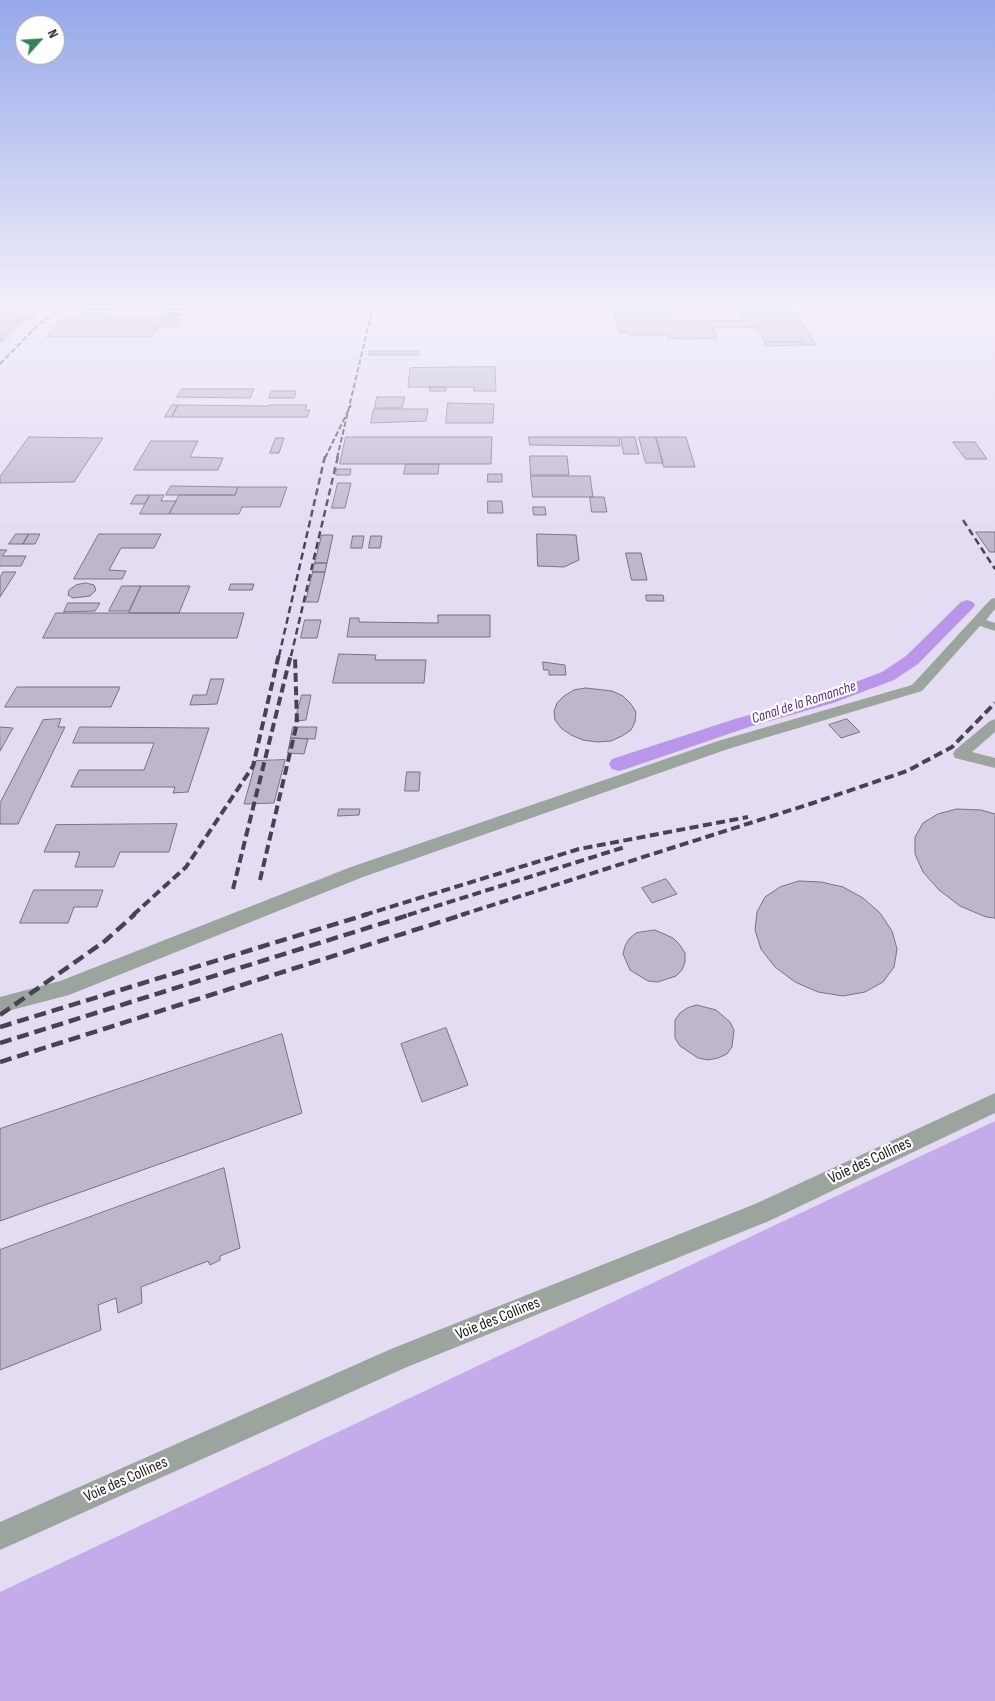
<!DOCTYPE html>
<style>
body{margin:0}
#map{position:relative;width:995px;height:1701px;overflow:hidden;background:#e4dcf3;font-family:"Sofia Sans Condensed",sans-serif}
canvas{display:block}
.north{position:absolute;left:15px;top:15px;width:50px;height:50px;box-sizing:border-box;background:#fff;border:1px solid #a5a4a7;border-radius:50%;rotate:64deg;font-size:14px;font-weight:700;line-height:20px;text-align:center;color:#1f1c24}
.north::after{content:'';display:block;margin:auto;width:18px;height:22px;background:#318455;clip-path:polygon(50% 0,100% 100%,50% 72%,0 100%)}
</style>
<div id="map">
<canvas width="995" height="1701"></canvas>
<div class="north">N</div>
</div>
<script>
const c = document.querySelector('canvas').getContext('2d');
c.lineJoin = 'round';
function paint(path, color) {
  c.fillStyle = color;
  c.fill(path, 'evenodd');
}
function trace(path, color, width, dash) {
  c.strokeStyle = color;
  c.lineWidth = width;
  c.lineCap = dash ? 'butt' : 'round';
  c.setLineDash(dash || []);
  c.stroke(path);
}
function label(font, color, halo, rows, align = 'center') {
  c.font = font + ' "Sofia Sans Condensed",sans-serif';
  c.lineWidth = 4.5;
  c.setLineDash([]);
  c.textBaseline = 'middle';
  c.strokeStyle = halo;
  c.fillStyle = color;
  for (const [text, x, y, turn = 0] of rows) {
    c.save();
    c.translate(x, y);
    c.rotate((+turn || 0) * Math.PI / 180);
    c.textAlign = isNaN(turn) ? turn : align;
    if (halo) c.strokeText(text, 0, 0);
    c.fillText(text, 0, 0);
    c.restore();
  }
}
paint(new Path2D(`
 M 995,1121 L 995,1701 L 0,1701 L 0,1592 Z`), '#c4abe9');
paint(new Path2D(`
 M 967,600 L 973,602 L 975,605 L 973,608 L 918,664 L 894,680 L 833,703 L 749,727 L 626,769 L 619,771 L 612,769 L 609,764 L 612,759 L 735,719 L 821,695 L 882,672 L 906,656 L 961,602 Z`), '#b996ea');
const building = new Path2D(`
 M 613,308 L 668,308 L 673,321 L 745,321 L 738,308 L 792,308 L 816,345 L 806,345 L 803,342 L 765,342 L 758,328 L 712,328 L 717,338 L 687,339 L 668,338 L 667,335 L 630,335 L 629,333 L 620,333 Z
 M 85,309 L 113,309 L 106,318 L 164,318 L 151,337 L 46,337 L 62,318 L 78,318 Z
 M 169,309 L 181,309 L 186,310 L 184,314 L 166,314 Z
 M 166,314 L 184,314 L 182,316 L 171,317 L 169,319 L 181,319 L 178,323 L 167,323 L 165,325 L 177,325 L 175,328 L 157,328 Z
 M 0,315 L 36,315 L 31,320 L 18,320 L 0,340 Z
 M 18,320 L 23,320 L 3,342 L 0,342 Z
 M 765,342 L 803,342 L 806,345 L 767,346 Z
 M 370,351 L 419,351 L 419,355 L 369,355 Z
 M 495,367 L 496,391 L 474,391 L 474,387 L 408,387 L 410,368 Z
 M 430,387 L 446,387 L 446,391 L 430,391 Z
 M 182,389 L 254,389 L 250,398 L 177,397 Z
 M 272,391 L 296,391 L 294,398 L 269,398 Z
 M 377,397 L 405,397 L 402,408 L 375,408 Z
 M 448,403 L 494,404 L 493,423 L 446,423 Z
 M 172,405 L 178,405 L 172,417 L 165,417 Z
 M 178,405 L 268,406 L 269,405 L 307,405 L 305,410 L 310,410 L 307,417 L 172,417 Z
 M 374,409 L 428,409 L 426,421 L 371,423 Z
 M 29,437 L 103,438 L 74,482 L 0,483 L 0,477 Z
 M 346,437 L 492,437 L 491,464 L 340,464 Z
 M 529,437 L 619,437 L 620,446 L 530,445 Z
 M 621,437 L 635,437 L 639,454 L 624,454 Z
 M 639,437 L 656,437 L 663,463 L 646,463 Z
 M 656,437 L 686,437 L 695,467 L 664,467 Z
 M 276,438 L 284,438 L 279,453 L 270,453 Z
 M 151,441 L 198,441 L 190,457 L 223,458 L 218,470 L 134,470 Z
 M 953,442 L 975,442 L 987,459 L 966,459 Z
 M 530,456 L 567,456 L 569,475 L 531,475 Z
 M 406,464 L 439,464 L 438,474 L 404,474 Z
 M 337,469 L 351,469 L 350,475 L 336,475 Z
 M 488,474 L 502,474 L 502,482 L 488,482 Z
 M 531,476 L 590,476 L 593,497 L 533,497 Z
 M 338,483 L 351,483 L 345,508 L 332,508 Z
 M 171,486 L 238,487 L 235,495 L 166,495 Z
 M 238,487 L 287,487 L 280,507 L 242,507 L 239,514 L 169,514 L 179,495 L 235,495 Z
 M 136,495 L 150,495 L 145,504 L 131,504 Z
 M 150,495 L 164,495 L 161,501 L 176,501 L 169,514 L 140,514 Z
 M 590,497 L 604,497 L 607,512 L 592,512 Z
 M 488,501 L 502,501 L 503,513 L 488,513 Z
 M 533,507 L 545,507 L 546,515 L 534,515 Z
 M 976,532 L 995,532 L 995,552 L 990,552 Z
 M 16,534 L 29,534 L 23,544 L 9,544 Z
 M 29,534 L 40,534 L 35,544 L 23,544 Z
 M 99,534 L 161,534 L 154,548 L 121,548 L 109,570 L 126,571 L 122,579 L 74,579 Z
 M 537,534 L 576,535 L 579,560 L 564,567 L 538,566 Z
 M 322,535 L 333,535 L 327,563 L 315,563 Z
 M 353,536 L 364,536 L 362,548 L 351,548 Z
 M 371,536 L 382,536 L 380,548 L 369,548 Z
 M 0,550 L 7,550 L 2,556 L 26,556 L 21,566 L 0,566 Z
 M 626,553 L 641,553 L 647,580 L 632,580 Z
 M 315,563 L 327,563 L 325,572 L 313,572 Z
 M 3,572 L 16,572 L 0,597 L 0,578 Z
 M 313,572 L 325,572 L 318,602 L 306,602 Z
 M 86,583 L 94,585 L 96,590 L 90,596 L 73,598 L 68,595 L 69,590 L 76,585 Z
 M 231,584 L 254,584 L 252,590 L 229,590 Z
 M 122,586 L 141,586 L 129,611 L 109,611 Z
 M 141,586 L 190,586 L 179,613 L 129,613 Z
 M 646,595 L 663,595 L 664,601 L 647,601 Z
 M 68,603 L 100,603 L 95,611 L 64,612 Z
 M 56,613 L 244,613 L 237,638 L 43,638 Z
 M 438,615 L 490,615 L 490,637 L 347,637 L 350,618 L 359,618 L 359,622 L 438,623 Z
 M 305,620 L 321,620 L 317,638 L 301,638 Z
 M 339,654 L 376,655 L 375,660 L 426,660 L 424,683 L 333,683 Z
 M 543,662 L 565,665 L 566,675 L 549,675 L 549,670 L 544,670 Z
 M 211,679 L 224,679 L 217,704 L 190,705 L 193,695 L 206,695 Z
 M 17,687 L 120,687 L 111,707 L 5,707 Z
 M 586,688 L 612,691 L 623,696 L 631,704 L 636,712 L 635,722 L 631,730 L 622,736 L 611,741 L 597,742 L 583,740 L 571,735 L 561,728 L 555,720 L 554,711 L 557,703 L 564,696 L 574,690 Z
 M 302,695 L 311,695 L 306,720 L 295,721 Z
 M 61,719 L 58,727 L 65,727 L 18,824 L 0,824 L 0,803 L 43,720 Z
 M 847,719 L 860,732 L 841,738 L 829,725 Z
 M 0,727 L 13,728 L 0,751 Z
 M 80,727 L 209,728 L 188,792 L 173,793 L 175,787 L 71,787 L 79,770 L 144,770 L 154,743 L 73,743 Z
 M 293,727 L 317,727 L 315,739 L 291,738 Z
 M 291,738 L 308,739 L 304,754 L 288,753 Z
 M 285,760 L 274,803 L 244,804 L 256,761 Z
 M 407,772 L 420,772 L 419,791 L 405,791 Z
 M 339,809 L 360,809 L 359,815 L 338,816 Z
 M 957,809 L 981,810 L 995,814 L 995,918 L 986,917 L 960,906 L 939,890 L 923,872 L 915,854 L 915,837 L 923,823 L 938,814 Z
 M 177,824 L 169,852 L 120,852 L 114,867 L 75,867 L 80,852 L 44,852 L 56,825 Z
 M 666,879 L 677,894 L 652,903 L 642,888 Z
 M 799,881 L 821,882 L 843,887 L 863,898 L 880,913 L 892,931 L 897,949 L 894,967 L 883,982 L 865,992 L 843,996 L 818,992 L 795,982 L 775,967 L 761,949 L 755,930 L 757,912 L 765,897 L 780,887 Z
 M 34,890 L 103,890 L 97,907 L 74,907 L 68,923 L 20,923 Z
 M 655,930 L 673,938 L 680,945 L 685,953 L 685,962 L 682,970 L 676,976 L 658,982 L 648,981 L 630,970 L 623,954 L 625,946 L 629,939 L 636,933 Z
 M 697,1005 L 716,1010 L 730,1022 L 734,1030 L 732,1047 L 727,1054 L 718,1058 L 708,1060 L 698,1058 L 680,1046 L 675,1038 L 675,1020 L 680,1013 L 687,1008 Z
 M 446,1028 L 468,1085 L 422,1102 L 401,1044 Z
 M 282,1034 L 302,1113 L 0,1221 L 0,1129 Z
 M 224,1168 L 240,1248 L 220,1256 L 220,1260 L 210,1265 L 208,1261 L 141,1287 L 142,1303 L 118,1313 L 116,1298 L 98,1305 L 101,1330 L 0,1370 L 0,1250 Z`);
paint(building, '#beb6cc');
trace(building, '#797186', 1);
paint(new Path2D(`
 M 995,598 L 995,609 L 986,620 L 995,623 L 995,631 L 980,626 L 922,691 L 728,749 L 363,877 L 69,995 L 0,1013 L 0,997 L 60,981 L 351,867 L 718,741 L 912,685 L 991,599 Z
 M 995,719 L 995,732 L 972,752 L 995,758 L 995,768 L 955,758 L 953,754 L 955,750 L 990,721 Z
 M 995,1093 L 995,1113 L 769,1221 L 407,1367 L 0,1550 L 0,1522 L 391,1349 L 755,1204 Z`), '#9ba59e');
trace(new Path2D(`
 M 0,364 L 38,325 L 65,306
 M 325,458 L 351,405
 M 337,458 L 373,306`), '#48444f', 2, [5.5, 2.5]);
trace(new Path2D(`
 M 963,520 L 995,569
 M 279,656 L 325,456
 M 291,656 L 338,456`), '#48444f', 2.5, [7, 4]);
trace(new Path2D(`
 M 260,880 L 297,723 L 295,656
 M 233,889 L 291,654
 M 133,915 L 186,867 L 253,766 L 279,654
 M 364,915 L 579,849 L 748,817
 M 408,915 L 625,847
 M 461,915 L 813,803 L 907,771 L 952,747 L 995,703`), '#48444f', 4, [9, 4.5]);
trace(new Path2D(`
 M 0,1015 L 105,941 L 135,914
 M 0,1027 L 368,914
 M 0,1043 L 412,914
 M 0,1062 L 465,914`), '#48444f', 4.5, [12, 6]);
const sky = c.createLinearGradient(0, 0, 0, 544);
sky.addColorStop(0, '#95a8e9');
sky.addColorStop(0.56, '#f3effa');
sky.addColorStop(1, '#f3effa00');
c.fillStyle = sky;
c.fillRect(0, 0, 995, 544);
label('italic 15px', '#5d2f8f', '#fff', [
 ["Canal de la Romanche",804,703,-18]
]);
label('16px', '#1f1c24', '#fff', [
 ["Voie des Collines",870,1161,-25],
 ["Voie des Collines",498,1319,-22],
 ["Voie des Collines",126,1480,-24]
]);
</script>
